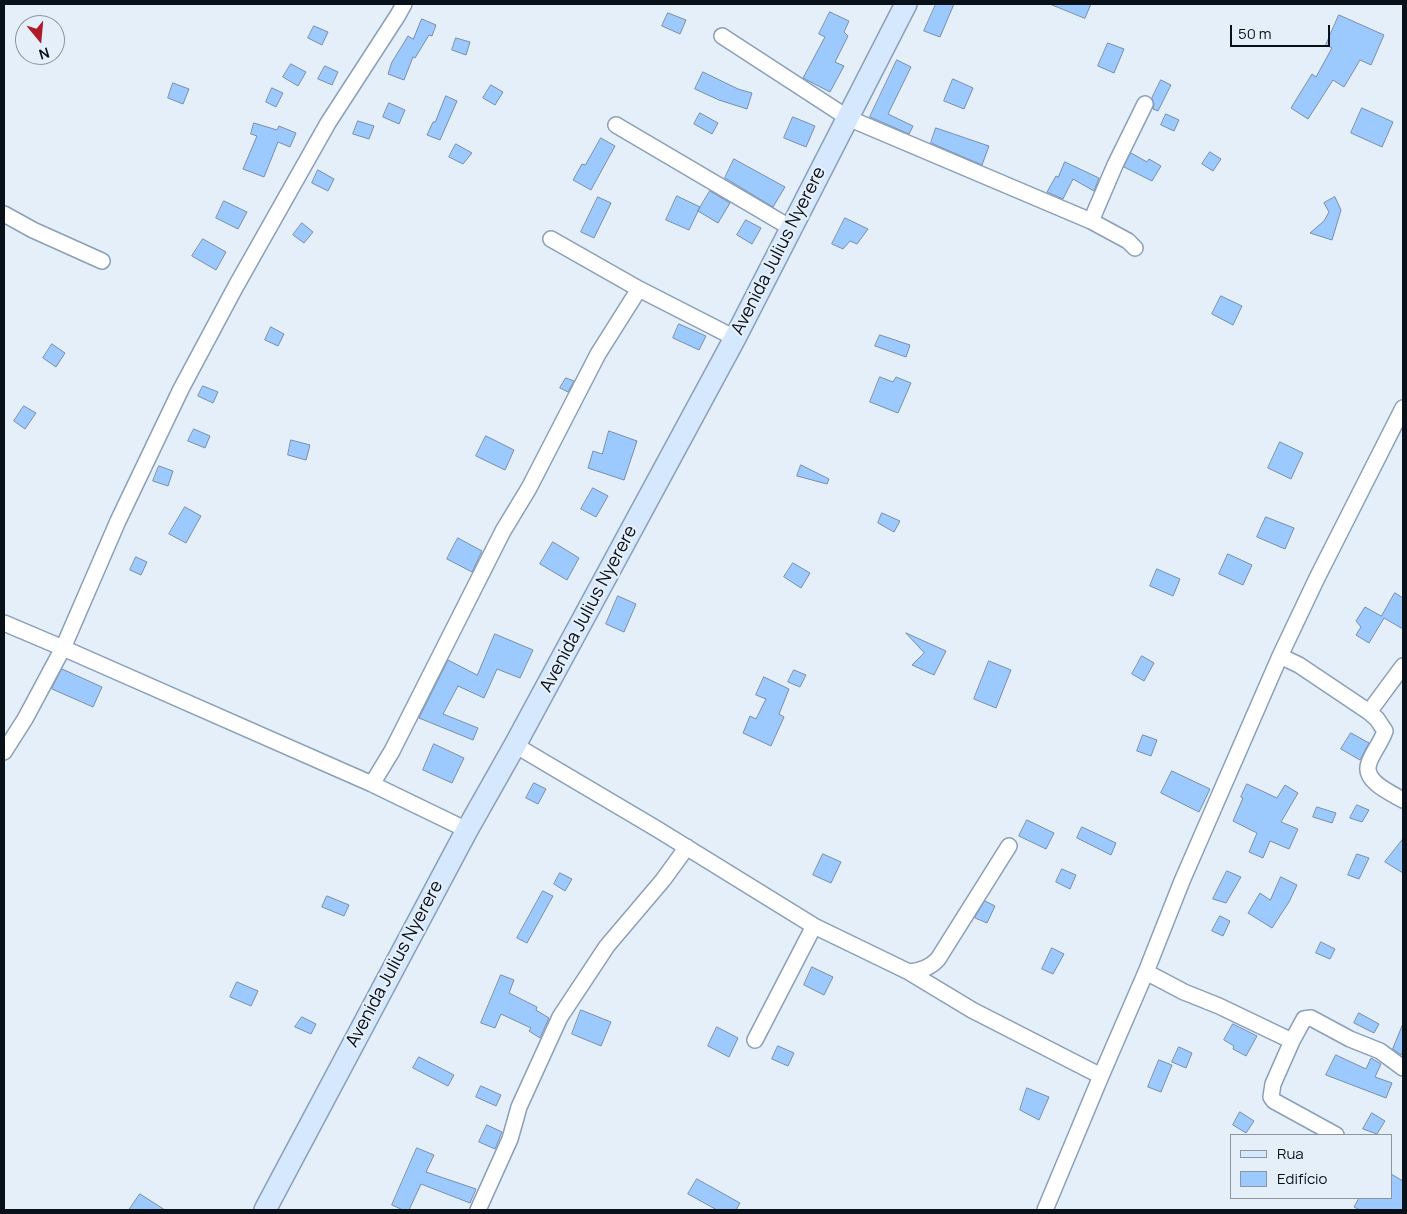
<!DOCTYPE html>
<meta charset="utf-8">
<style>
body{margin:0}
#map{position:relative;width:1407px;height:1214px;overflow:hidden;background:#e5effa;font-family:Manrope,sans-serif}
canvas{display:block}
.frame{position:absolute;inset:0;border:5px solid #081019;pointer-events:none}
.legend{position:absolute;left:1230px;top:1134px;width:162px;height:65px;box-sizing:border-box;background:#e5effa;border:1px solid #8d96a0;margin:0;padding:6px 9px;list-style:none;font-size:15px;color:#081019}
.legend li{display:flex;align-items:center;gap:10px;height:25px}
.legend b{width:25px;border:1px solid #8d96a0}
.north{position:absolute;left:15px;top:15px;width:50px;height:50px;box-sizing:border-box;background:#e5effa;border:1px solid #8d96a0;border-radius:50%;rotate:163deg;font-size:14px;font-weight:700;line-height:20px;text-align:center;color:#081019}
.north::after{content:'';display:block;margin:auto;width:18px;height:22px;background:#af1c28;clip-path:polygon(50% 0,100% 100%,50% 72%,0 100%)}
.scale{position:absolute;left:1230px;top:25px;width:100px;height:22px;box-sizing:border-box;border:2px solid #081019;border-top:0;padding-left:6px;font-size:15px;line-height:18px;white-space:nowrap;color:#081019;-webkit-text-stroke:4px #e5effa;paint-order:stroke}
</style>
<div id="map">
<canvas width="1407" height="1214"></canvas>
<div class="frame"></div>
<ul class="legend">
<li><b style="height:6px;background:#d6e8fe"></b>Rua</li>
<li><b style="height:14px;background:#9dcafe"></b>Edifício</li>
</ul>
<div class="north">N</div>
<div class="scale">50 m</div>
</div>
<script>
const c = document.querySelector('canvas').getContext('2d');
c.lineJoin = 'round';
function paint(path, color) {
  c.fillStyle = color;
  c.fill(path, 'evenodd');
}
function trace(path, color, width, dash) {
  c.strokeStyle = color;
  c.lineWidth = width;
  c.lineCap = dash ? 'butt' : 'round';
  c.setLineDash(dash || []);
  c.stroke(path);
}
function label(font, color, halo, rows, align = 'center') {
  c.font = font + ' Manrope,sans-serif';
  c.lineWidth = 4.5;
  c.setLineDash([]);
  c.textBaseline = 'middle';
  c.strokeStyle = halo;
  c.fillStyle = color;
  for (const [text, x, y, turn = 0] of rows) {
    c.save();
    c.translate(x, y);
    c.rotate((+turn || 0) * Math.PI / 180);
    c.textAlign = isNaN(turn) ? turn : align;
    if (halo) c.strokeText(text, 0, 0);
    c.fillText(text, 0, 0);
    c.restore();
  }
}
const building = new Path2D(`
 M 936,4 L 954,4 L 940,37 L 924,31 Z
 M 1050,4 L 1091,4 L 1085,18 Z
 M 830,12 L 849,21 L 844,32 L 848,36 L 835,62 L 844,66 L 830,92 L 803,78 L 825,37 L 819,34 Z
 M 668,13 L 686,20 L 680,34 L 662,26 Z
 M 1339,15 L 1384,35 L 1371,65 L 1360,60 L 1344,87 L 1333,80 L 1308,119 L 1291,108 L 1312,74 L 1316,77 L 1332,48 L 1326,45 Z
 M 422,19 L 436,25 L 432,36 L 429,35 L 415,58 L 413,57 L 404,80 L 388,74 L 392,62 L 408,36 L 413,39 Z
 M 314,26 L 328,32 L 322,45 L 308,38 Z
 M 456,38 L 470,42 L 466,55 L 452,50 Z
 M 1108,43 L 1124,49 L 1114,73 L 1098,66 Z
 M 897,60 L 911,67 L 888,114 L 913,126 L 909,134 L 870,117 Z
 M 291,64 L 306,72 L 298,86 L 283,77 Z
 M 325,66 L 338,72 L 332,85 L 318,79 Z
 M 703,72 L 738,89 L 752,93 L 747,109 L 719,100 L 695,89 Z
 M 953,79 L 973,88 L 964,109 L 944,101 Z
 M 1161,80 L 1171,85 L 1158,111 L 1153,109 L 1154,104 L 1152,98 Z
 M 173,83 L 189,89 L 183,104 L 168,98 Z
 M 491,85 L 503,92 L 495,105 L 483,98 Z
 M 272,88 L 283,93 L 276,107 L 266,102 Z
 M 446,96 L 457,101 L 440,140 L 427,135 L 433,122 L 435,122 Z
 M 389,103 L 405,110 L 399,124 L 383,117 Z
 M 1362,108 L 1393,122 L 1382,147 L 1351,133 Z
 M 700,113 L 718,123 L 712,134 L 694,124 Z
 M 1166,114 L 1179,120 L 1174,131 L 1161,125 Z
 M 793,117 L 815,126 L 806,147 L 784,138 Z
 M 358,121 L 374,126 L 369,139 L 353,134 Z
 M 254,123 L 277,130 L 279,126 L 296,133 L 290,147 L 278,142 L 264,177 L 243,169 L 257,136 L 251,134 Z
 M 936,128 L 989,146 L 982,165 L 931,143 Z
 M 601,138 L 615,146 L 591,190 L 573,180 L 582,164 L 585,165 Z
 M 456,144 L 472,153 L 463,164 L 449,157 Z
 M 1210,152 L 1221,159 L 1213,171 L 1202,164 Z
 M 1131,153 L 1147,162 L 1149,159 L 1161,166 L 1152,181 L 1124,167 Z
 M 734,159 L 785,187 L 773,207 L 725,178 Z
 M 1065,162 L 1099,178 L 1094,191 L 1073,179 L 1063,199 L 1047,192 L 1056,176 L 1058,177 Z
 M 318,170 L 334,179 L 328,191 L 312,183 Z
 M 710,191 L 730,203 L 718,223 L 698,211 Z
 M 677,196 L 700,207 L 689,230 L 666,220 Z
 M 598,197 L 611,203 L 594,238 L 581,232 Z
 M 1335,197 L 1341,210 L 1332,240 L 1310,233 L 1324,221 L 1329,212 L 1324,203 Z
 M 224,201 L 247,212 L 238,229 L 216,218 Z
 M 845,218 L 868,229 L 857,244 L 850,241 L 843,249 L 832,244 Z
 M 746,220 L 761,228 L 752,244 L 737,235 Z
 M 302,223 L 313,232 L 304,243 L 293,235 Z
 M 203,239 L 226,252 L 216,270 L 192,256 Z
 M 1221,296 L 1242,306 L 1233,325 L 1212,314 Z
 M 679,324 L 706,336 L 699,350 L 673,338 Z
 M 271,327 L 284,334 L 278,346 L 265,340 Z
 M 880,335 L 910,345 L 906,357 L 875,346 Z
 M 52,344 L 65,353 L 56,367 L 43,358 Z
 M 880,377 L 893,382 L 896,377 L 911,383 L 898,413 L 870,402 Z
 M 566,378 L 574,381 L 568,392 L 560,388 Z
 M 203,386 L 218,392 L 213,403 L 198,396 Z
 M 24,406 L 36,413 L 25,429 L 14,421 Z
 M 194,429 L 210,436 L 205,448 L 188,441 Z
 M 609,431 L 637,441 L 624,480 L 588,468 L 593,451 L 602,454 Z
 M 486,436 L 514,450 L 505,470 L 476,456 Z
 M 291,440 L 310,445 L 306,460 L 288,455 Z
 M 1280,442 L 1303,453 L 1291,479 L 1268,468 Z
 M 801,465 L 829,479 L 827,484 L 797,476 Z
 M 159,466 L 173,471 L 168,486 L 153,481 Z
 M 593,488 L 608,496 L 596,517 L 581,509 Z
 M 185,507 L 201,516 L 186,543 L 169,534 Z
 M 882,513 L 900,521 L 894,532 L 878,523 Z
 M 1266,517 L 1294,528 L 1285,549 L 1257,537 Z
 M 458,538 L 482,551 L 472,572 L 447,559 Z
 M 553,542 L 579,558 L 567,580 L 540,564 Z
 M 1228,554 L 1252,565 L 1243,585 L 1219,574 Z
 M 136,557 L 147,562 L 141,575 L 130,570 Z
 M 793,563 L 810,573 L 801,588 L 784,577 Z
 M 1157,569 L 1180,579 L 1173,596 L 1150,586 Z
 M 1395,593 L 1403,598 L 1403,629 L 1384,618 L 1369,643 L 1356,635 L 1361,627 L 1356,621 L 1365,607 L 1381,616 Z
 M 618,596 L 636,604 L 624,632 L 606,624 Z
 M 906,633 L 946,651 L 934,675 L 912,665 L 924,653 Z
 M 495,634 L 533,650 L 520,678 L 497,669 L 484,698 L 458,686 L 443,714 L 478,728 L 473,740 L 419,718 L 448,660 L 477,675 Z
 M 1142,656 L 1154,663 L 1144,681 L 1132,674 Z
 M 989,661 L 1011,670 L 996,708 L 974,699 Z
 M 62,669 L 102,687 L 93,707 L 52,689 Z
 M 794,670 L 806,675 L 800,687 L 788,682 Z
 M 764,677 L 789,689 L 779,714 L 784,717 L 771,746 L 743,733 L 750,716 L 756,719 L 766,699 L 756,695 Z
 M 1351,733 L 1369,743 L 1360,760 L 1341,749 Z
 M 1143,735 L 1157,740 L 1151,756 L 1137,751 Z
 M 434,744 L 464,758 L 452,783 L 423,770 Z
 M 1172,771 L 1210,789 L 1199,812 L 1161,793 Z
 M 534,783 L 546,789 L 538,804 L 526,798 Z
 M 1247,784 L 1277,798 L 1285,785 L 1298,793 L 1281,822 L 1298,829 L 1289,849 L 1270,841 L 1263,858 L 1249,852 L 1257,833 L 1233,821 L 1243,798 L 1241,797 Z
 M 1357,805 L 1369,810 L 1362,822 L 1350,818 Z
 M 1317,807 L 1336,813 L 1332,823 L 1313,817 Z
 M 1027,820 L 1054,833 L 1046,849 L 1019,836 Z
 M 1082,827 L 1116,843 L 1111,855 L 1077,838 Z
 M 1403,839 L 1403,873 L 1385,862 Z
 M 823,854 L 841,862 L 831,883 L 813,875 Z
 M 1357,854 L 1369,858 L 1359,879 L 1348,875 Z
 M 1062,869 L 1076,875 L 1070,889 L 1056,882 Z
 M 1227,871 L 1241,877 L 1226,903 L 1213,899 Z
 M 560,873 L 572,879 L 565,891 L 554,884 Z
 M 1281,877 L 1297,885 L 1289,902 L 1272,928 L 1248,913 L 1260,893 L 1270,900 Z
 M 543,891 L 553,896 L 527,943 L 517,938 Z
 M 327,896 L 349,905 L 344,916 L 322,907 Z
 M 985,901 L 995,906 L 987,923 L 975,918 Z
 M 1220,916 L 1230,921 L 1223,936 L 1212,931 Z
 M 1321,942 L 1335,949 L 1330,959 L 1316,953 Z
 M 1052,948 L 1064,954 L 1053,974 L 1042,969 Z
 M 812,967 L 833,977 L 824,995 L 804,985 Z
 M 501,975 L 514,980 L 509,993 L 537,1007 L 536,1010 L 549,1018 L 540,1038 L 529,1031 L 531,1028 L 501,1014 L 495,1028 L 481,1023 Z
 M 237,982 L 258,991 L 251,1006 L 230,997 Z
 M 581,1010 L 611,1022 L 601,1046 L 572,1034 Z
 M 1359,1013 L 1379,1024 L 1374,1033 L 1354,1023 Z
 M 302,1017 L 316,1024 L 311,1034 L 295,1027 Z
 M 1233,1024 L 1257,1036 L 1246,1056 L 1233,1049 L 1234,1046 L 1224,1040 Z
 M 1403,1024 L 1403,1051 L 1401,1055 L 1393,1049 Z
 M 717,1027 L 738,1038 L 729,1057 L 708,1046 Z
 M 778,1046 L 794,1053 L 788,1066 L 772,1059 Z
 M 1179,1047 L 1192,1053 L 1186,1068 L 1172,1062 Z
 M 1336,1055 L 1366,1069 L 1371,1058 L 1381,1064 L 1375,1077 L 1392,1083 L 1386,1098 L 1326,1075 Z
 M 419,1057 L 454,1075 L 448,1086 L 413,1068 Z
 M 1159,1060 L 1172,1065 L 1161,1092 L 1148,1087 Z
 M 481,1086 L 501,1095 L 496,1106 L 476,1097 Z
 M 1027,1088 L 1049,1097 L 1039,1120 L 1020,1110 Z
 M 1240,1112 L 1254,1121 L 1246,1133 L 1233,1125 Z
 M 1372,1113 L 1385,1121 L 1377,1134 L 1363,1129 Z
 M 487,1125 L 502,1132 L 495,1149 L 479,1142 Z
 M 417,1148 L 434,1155 L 426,1172 L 476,1189 L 470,1203 L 421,1184 L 409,1210 L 403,1210 L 392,1205 Z
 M 1391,1174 L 1403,1181 L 1403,1210 L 1360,1210 L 1354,1207 L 1359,1198 L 1391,1198 Z
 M 697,1179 L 740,1203 L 736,1210 L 717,1210 L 688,1194 Z
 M 140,1194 L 165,1210 L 129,1210 Z`);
paint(building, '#9dcafe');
trace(building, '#798ea6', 1);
const street = new Path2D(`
 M 722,36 L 848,118 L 1091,221 L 1128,241 L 1135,248
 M 616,125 L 791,228
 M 4,214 L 33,230 L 102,261
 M 1091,221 L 1115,165 L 1145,104
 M 551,239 L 639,289
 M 4,623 L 63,648 L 372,784 L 467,830
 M 1280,656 L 1299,665 L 1369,712 L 1377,719 L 1385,731 C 1381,743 1372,753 1369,763 C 1362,781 1391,793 1403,800
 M 1369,712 L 1403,666
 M 515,745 L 657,829 L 814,926 L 909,972 C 921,971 930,968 938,959 L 1009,846
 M 4,752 L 25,719 L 63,648 L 118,521 L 181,389 L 236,286 L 328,123 L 398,15 L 404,4
 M 372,784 L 392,751 L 503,531 L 529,488 L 598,354 L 639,289 L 735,338
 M 909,972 L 972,1010 L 1101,1076
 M 1146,972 L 1184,992 L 1219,1006 L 1292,1041 L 1304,1019 L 1311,1018 L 1350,1039 L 1380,1051 L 1403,1068
 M 755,1040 L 814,926
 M 1292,1041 L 1273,1084 L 1271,1097 L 1274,1101 L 1336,1135
 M 478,1210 L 510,1139 L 519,1107 L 560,1017 L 607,946 L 663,880 L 687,847
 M 1045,1210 L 1101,1076 L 1146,972 L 1182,881 L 1280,656 L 1317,578 L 1403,408`);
const secondary = new Path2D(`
 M 265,1210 L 467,830 L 515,745 L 735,338 L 906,4`);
trace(street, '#8a9fb8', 18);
trace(secondary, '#8a9fb8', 24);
trace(street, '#fff', 15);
trace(secondary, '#d6e8fe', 21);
label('18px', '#081019', '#e5effa', [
 ["Avenida Julius Nyerere",779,251,-63],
 ["Avenida Julius Nyerere",589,609,-62],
 ["Avenida Julius Nyerere",395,964,-62]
]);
</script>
